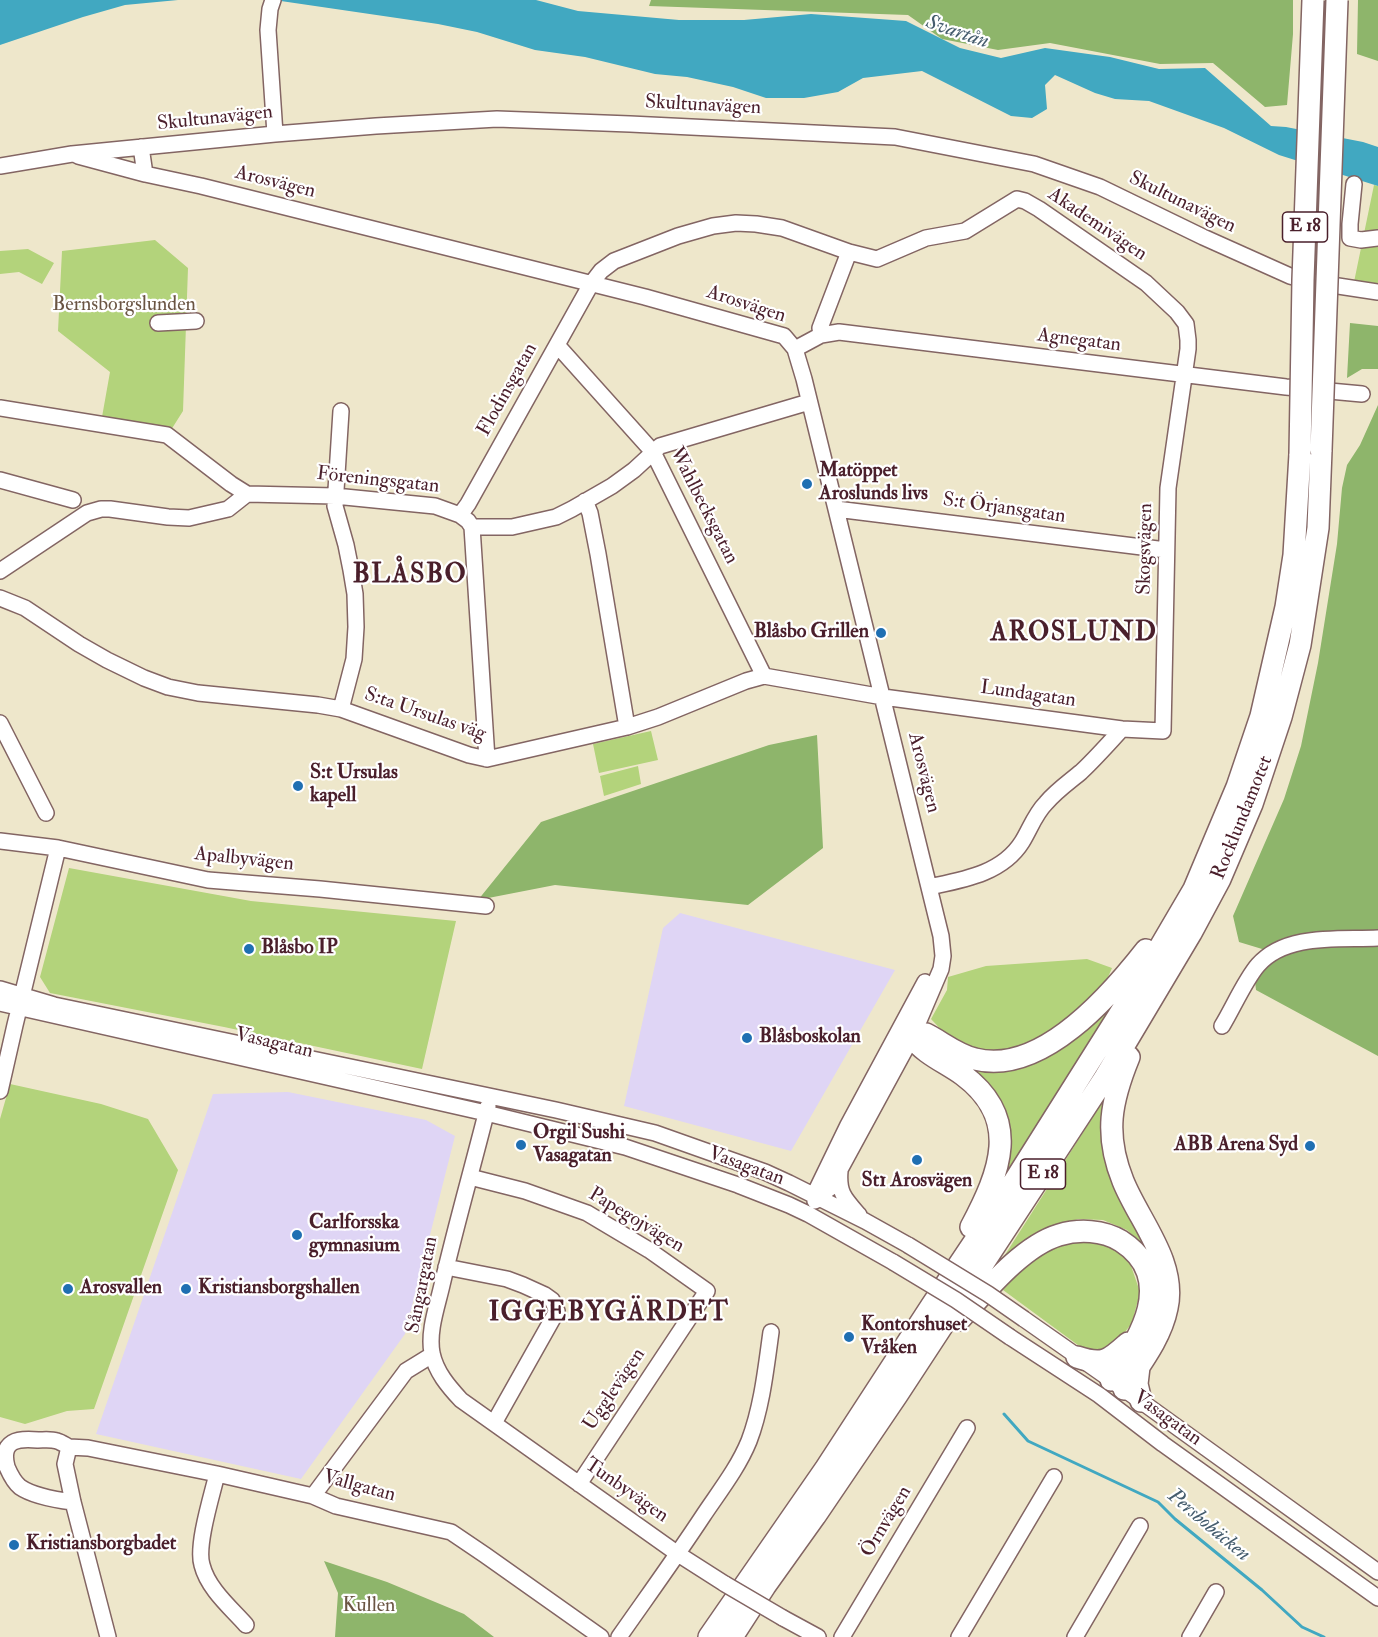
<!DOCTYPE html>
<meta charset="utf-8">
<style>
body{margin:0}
canvas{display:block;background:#eee7cb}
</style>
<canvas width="1378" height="1637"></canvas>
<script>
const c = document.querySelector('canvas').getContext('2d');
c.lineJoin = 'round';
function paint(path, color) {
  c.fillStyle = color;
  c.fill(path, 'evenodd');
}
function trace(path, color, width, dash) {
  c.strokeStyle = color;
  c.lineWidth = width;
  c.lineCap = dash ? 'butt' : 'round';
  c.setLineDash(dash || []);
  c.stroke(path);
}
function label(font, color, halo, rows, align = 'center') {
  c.font = font + ' "IM FELL Double Pica",serif';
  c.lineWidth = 4.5;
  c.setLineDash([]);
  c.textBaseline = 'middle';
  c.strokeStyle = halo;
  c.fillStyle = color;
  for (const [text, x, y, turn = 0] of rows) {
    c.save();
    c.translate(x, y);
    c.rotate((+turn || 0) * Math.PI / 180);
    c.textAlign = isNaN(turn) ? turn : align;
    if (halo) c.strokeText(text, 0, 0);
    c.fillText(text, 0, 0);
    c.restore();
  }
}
paint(new Path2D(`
 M 680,913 L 895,970 L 791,1151 L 624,1106 L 663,928 Z
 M 288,1092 L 426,1120 L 455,1136 L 405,1334 L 301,1479 L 96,1434 L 213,1094 Z`), '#dfd5f5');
paint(new Path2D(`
 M 1374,185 L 1378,186 L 1378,286 L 1354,282 Z
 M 155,240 L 188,268 L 183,411 L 171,430 L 102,417 L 110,372 L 58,331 L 62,251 Z
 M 28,249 L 54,263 L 42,284 L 19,272 L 0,274 L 0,251 Z
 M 651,731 L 658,760 L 599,773 L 593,744 Z
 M 638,766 L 641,784 L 604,796 L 600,776 Z
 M 69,868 L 251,901 L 456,921 L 422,1069 L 224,1027 L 50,993 L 40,977 Z
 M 1087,959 L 1112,968 L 1101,993 L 1060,1028 L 1006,1053 L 973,1051 L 948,1037 L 931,1019 L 947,990 L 948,977 L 986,966 Z
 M 1106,1009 L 1108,1013 L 997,1195 L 1009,1156 L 1010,1130 L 1002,1103 L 954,1057 L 977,1067 Z
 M 10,1084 L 101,1104 L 148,1119 L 178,1170 L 94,1409 L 67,1411 L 25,1424 L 0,1417 L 0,1119 Z
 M 1110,1090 L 1104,1127 L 1155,1266 L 1144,1247 L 1127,1230 L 1103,1220 L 1078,1219 L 1051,1228 L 996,1269 Z
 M 1073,1241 L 1104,1242 L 1129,1260 L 1140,1292 L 1132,1323 L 1111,1350 L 1086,1351 L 1003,1290 L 1017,1274 L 1049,1250 Z`), '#b3d37b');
paint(new Path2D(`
 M 651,0 L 1293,0 L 1293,34 L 1287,105 L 1265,107 L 1213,63 L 1160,64 L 1050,43 L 998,50 L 942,39 L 908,15 L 649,6 Z
 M 1358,0 L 1378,0 L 1378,61 L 1357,54 Z
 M 1350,323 L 1378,326 L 1378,369 L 1362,369 L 1347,378 Z
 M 1378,405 L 1378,1056 L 1256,990 L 1254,972 L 1272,952 L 1239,942 L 1233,916 L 1284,799 L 1301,746 L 1318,663 L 1337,544 L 1342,488 L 1347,465 L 1360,445 Z
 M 817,735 L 823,848 L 748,905 L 555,885 L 478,900 L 541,822 L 769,745 Z
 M 324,1561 L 387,1582 L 464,1614 L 494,1637 L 335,1637 L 338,1593 Z`), '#8eb56b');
paint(new Path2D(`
 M 0,0 L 178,0 L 125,5 L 83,17 L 0,45 Z
 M 274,0 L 536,0 L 578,11 L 679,20 L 744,20 L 811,14 L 906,21 L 960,48 L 1001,58 L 1045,48 L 1110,57 L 1159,69 L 1205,68 L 1271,126 L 1286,127 L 1363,142 L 1378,147 L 1378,186 L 1279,155 L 1224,128 L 1149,101 L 1115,99 L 1095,93 L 1055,75 L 1045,85 L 1047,109 L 1032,118 L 1011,116 L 922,71 L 863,78 L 838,92 L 804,98 L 766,98 L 733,87 L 687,77 L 655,74 L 585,57 L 535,50 L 477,32 L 438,24 Z`), '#41a8c1');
trace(new Path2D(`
 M 1004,1414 L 1028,1441 L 1158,1502 L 1175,1519 L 1262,1590 L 1302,1627 L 1324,1637`), '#41a8c1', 3);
const minor = new Path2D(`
 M 273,0 L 270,9 L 268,30 L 275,134
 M 141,147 L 145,174 L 201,186 L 645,297 L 784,336 L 795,349 L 804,379 L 941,936 L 943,956 L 941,969 L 912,1037 L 830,1188 L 817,1197
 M 78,156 L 145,174
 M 0,166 L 72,154 L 275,134 L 376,126 L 497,119 L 630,124 L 895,137 L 1034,164 L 1100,187 L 1203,237 L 1290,276 L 1312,282 L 1378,292
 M 1354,184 L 1350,224 L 1350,238 L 1361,240 L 1378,238
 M 158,323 L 196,321
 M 821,335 L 820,328 L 849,252
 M 557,345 L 653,452 L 764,676
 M 795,349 L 821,335 L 839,332 L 1286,387 L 1362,394
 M 0,408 L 167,435 L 231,484 L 247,494 L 335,496 L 435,506 L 460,515 L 468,521 L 472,527 L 512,527 L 556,517 L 572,509 L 612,486 L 634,470 L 660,446 L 809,402
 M 341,411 L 335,506 L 346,545 L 351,570 L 355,594 L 356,627 L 354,659 L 341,709
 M 0,480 L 73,500
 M 585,501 L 590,513 L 598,554 L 627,727
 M 836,509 L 1166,550
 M 472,527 L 487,759
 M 0,571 L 87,513 L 101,509 L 110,509 L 168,517 L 189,518 L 228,509 L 247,494
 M 0,598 L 25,608 L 79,644 L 107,660 L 144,678 L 168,687 L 198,693 L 318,705 L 341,709 L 469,755 L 487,759 L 627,727 L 658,717 L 746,681 L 764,676 L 883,697 L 1122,729 L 1163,731 L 1168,488 L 1188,349 L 1188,340 L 1186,324 L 1177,312 L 1146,283 L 1039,209 L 1025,201 L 1017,199 L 965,231 L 926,238 L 877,259 L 849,252 L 782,228 L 756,224 L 736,223 L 713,226 L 678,236 L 614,261 L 601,271 L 591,284 L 468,504 L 460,515
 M 0,723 L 46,813
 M 0,841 L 58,848 L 208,880 L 320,889 L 486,906
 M 929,887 C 962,880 1002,874 1022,842 C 1030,829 1035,814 1046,803 C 1056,791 1069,782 1081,772 C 1095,759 1109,743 1122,729
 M 0,989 L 54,1005 L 556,1110 L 655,1133 L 765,1172 L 789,1183 L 865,1221 L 908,1245
 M 0,1003 L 486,1113 L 625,1147 L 738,1185 L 789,1205 L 808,1214 L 893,1262
 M 1222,1026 C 1233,1008 1245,980 1258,965 C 1286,933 1339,940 1378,938
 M 0,1091 L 15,1025 L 58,848
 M 488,1106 C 473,1166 456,1225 442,1285 C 437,1307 428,1331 432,1353 C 436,1372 448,1386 461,1400 L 678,1554 L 725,1584
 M 840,1171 C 838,1193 845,1199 859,1215
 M 470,1177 L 525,1191 L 587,1213 L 649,1250 L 707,1291 L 579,1484
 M 815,1201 L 817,1197 L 816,1191 L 848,1125 L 925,982
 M 446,1267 L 507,1279 L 523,1285 L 545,1295 L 552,1300 L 557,1311 L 494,1423
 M 1024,1319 L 1124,1389 L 1378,1572
 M 1010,1337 L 1099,1395 L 1163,1444 L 1378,1598
 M 69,1447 C 65,1445 61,1442 57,1441 C 51,1439 44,1440 38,1440 C 18,1438 0,1440 7,1467 C 10,1474 14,1482 20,1487 C 33,1496 57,1500 73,1502
 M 217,1474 C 212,1495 196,1546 202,1565 C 208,1589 231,1608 246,1625
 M 313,1496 L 406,1371 L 432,1355
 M 783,1618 L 818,1637
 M 108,1637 L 73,1502 L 65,1464 L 69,1447 L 88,1448 L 217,1474 L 313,1496 L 336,1506 L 451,1532 L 485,1555 L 601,1637
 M 619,1637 C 647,1597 676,1557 703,1516 C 719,1492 738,1468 749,1441 C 762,1407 766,1368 771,1332
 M 842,1637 L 967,1428
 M 959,1637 L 1054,1477
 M 1075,1637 L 1140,1526
 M 1190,1637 L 1216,1592`);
const highway = new Path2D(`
 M 971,1227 C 1000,1172 1022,1119 963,1075 C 945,1062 924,1054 912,1037 L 926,1034 C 942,1042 957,1055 975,1059 C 1041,1076 1110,996 1146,950
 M 959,1320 C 985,1292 1022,1246 1059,1235 C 1079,1229 1103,1230 1121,1241 C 1178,1278 1140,1339 1111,1380
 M 1077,1357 C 1104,1366 1109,1360 1128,1343
 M 1139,1367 L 1137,1384 L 1141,1401
 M 1124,1389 C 1141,1363 1161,1338 1167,1308 C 1177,1262 1139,1221 1123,1181 C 1104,1134 1111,1101 1129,1057
 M 709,1637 L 826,1468 L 932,1305 L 1005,1196 L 1136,988 L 1194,889 L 1237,787 L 1261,716 L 1286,607 L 1294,555 L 1300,454
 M 732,1637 L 765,1586 L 815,1516 L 897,1395 L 1104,1079 L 1191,933 L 1220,879 L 1252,804 L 1281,717 L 1300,645 L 1318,528 L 1321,450`);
trace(minor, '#836563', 18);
trace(highway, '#836563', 24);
trace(minor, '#fff', 15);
trace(highway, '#fff', 21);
const minorBridge = new Path2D(`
 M 908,1245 L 988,1294 L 1024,1319
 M 893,1262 L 956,1300 L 1010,1337
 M 725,1584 L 783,1618`);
const highwayBridge = new Path2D(`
 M 1321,450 L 1337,0
 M 1300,454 L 1303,280 L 1313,0`);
trace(minorBridge, '#836563', 18, []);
trace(highwayBridge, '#836563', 24, []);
trace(minorBridge, '#fff', 15);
trace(highwayBridge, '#fff', 21);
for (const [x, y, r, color] of [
 [807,484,6,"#1f6fb2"],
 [881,633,6,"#1f6fb2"],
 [298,786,6,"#1f6fb2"],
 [249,949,6,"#1f6fb2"],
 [747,1038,6,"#1f6fb2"],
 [521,1145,6,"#1f6fb2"],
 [1310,1146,6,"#1f6fb2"],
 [917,1160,6,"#1f6fb2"],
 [297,1235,6,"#1f6fb2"],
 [68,1289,6,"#1f6fb2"],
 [186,1289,6,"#1f6fb2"],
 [849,1337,6,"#1f6fb2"],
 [14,1545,6,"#1f6fb2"]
]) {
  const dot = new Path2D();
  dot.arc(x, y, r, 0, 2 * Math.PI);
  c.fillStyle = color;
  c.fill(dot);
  trace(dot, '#fff', 2);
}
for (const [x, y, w] of [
 [1305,227,45],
 [1043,1174,45]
]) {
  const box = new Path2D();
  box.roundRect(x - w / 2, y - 15, w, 30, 4.5);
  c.fillStyle = '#fff';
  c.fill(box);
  trace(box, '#4a1f2b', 1.5);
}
label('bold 18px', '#4a1f2b', null, [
 ["E 18",1305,227],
 ["E 18",1043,1174]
]);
label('20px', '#4a1f2b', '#fff', [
 ["Skultunavägen",703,106,3],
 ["Skultunavägen",215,119,-6],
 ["Arosvägen",275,183,14],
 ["Skultunavägen",1182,203,26],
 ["Akademivägen",1097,225,34],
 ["Arosvägen",746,305,18],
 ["Agnegatan",1079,341,7],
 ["Flodinsgatan",508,390,-61],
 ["Föreningsgatan",378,481,6],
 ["Wahlbecksgatan",703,506,63],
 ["S:t Örjansgatan",1004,509,8],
 ["Skogsvägen",1146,549,-89],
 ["Lundagatan",1028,695,8],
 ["S:ta Ursulas väg",425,715,19],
 ["Arosvägen",923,773,76],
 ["Rocklundamotet",1243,818,-68],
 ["Apalbyvägen",244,860,6],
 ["Vasagatan",274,1044,13],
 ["Vasagatan",746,1167,20],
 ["Papegojvägen",636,1221,31],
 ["Sångargatan",423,1285,-79],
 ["Ugglevägen",615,1390,-56],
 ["Vasagatan",1167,1419,36],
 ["Vallgatan",359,1487,15],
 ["Tunbyvägen",626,1491,35],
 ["Örnvägen",887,1522,-59]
]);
label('20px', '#6a5543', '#fff', [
 ["Bernsborgslunden",124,306],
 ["Kullen",369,1607]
]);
label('bold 20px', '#4a1f2b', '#fff', [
 ["Matöppet",819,472],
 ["Aroslunds livs",819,495],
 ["Blåsbo Grillen",869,633,"right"],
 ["S:t Ursulas",310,774],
 ["kapell",310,797],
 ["Blåsbo IP",261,949],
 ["Blåsboskolan",759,1038],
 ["Orgil Sushi",533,1134],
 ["Vasagatan",533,1157],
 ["ABB Arena Syd",1298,1146,"right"],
 ["St1 Arosvägen",917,1182,"center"],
 ["Carlforsska",309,1224],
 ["gymnasium",309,1247],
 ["Arosvallen",80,1289],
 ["Kristiansborgshallen",198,1289],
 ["Kontorshuset",861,1326],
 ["Vråken",861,1349],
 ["Kristiansborgbadet",26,1545]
], 'left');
label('italic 21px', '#465d6e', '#fff', [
 ["Svartån",957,33,19],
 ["Persbobäcken",1208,1526,40]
]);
c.letterSpacing = '1.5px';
label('bold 26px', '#4a1f2b', '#fff', [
 ["BLÅSBO",410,576],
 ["AROSLUND",1074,634],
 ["IGGEBYGÄRDET",609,1314]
]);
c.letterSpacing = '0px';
</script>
